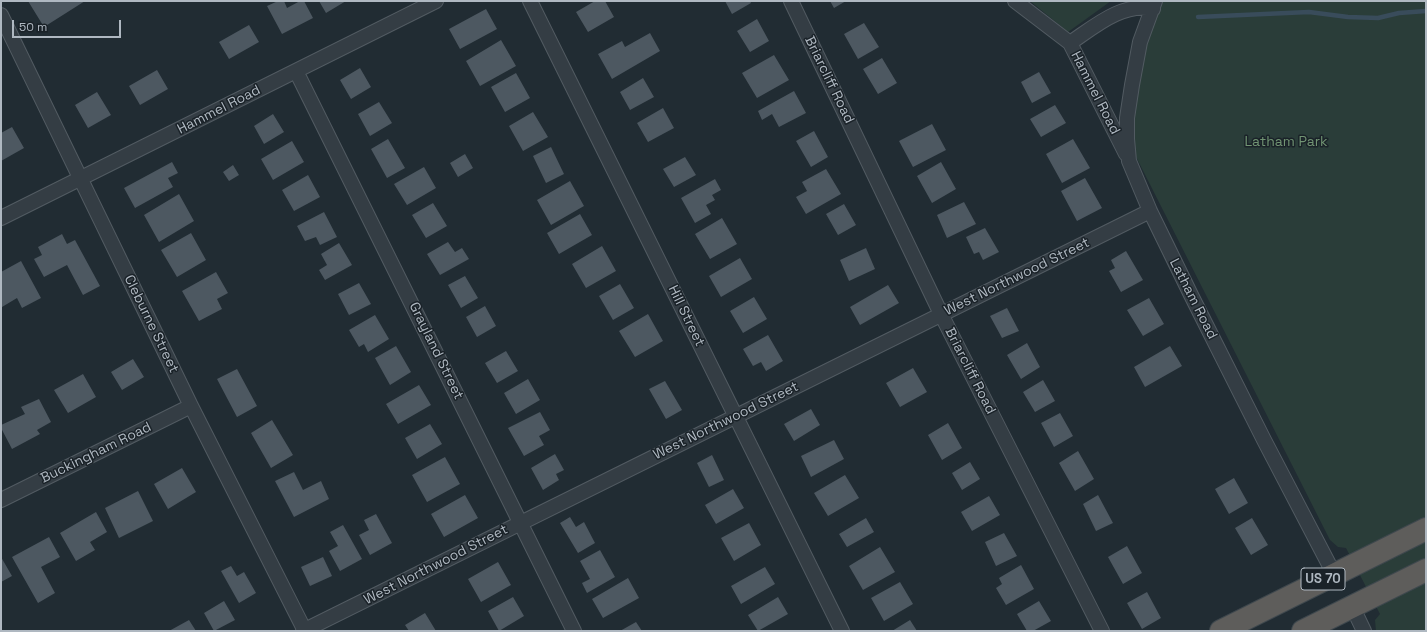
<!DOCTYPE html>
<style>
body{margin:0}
#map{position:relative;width:1427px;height:632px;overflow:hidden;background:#212c33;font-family:"Space Grotesk",sans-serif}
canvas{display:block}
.frame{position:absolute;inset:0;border:2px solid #afb8c1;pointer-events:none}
.scale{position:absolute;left:12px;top:20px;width:109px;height:18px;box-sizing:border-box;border:2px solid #afb8c1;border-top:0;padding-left:5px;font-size:12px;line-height:14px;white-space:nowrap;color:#afb8c1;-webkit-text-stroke:3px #1a2228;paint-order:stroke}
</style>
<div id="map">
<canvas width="1427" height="632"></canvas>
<div class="frame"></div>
<div class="scale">50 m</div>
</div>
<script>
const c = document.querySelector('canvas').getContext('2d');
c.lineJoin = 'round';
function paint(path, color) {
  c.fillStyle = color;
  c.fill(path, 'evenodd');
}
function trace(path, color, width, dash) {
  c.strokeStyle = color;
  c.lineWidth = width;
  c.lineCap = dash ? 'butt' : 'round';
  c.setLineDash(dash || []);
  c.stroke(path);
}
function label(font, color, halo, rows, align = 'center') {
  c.font = font + ' "Space Grotesk",sans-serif';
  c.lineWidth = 3;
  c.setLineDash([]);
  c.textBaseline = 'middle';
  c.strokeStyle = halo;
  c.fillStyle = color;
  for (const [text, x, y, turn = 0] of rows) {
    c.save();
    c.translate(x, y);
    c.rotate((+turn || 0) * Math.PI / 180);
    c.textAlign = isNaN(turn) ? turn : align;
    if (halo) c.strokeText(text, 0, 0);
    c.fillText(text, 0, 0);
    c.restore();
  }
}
paint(new Path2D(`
 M 1030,1 L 1111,1 L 1068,32 Z
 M 1155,1 L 1426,1 L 1426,631 L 1376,631 L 1375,620 L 1380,614 L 1346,548 L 1338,547 L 1330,540 L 1127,139 Z`), '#2a3d39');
trace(new Path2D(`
 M 1198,17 L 1309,12 L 1348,17 L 1378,18 L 1399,13 L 1426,11`), '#394c5b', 4.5);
paint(new Path2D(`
 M 28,1 L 85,1 L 44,27 Z
 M 278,1 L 284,1 L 287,8 L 300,1 L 304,1 L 313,18 L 282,34 L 267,6 Z
 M 319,1 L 346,1 L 326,13 Z
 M 595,1 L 605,1 L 614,17 L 588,32 L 576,12 Z
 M 725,1 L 750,1 L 751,3 L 732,14 Z
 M 830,1 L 846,1 L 834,8 Z
 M 486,9 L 497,29 L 460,49 L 449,29 Z
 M 757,19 L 769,41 L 750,52 L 737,31 Z
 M 864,23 L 879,47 L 858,59 L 844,34 Z
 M 249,25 L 259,42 L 229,59 L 219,42 Z
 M 650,33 L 660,51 L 612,79 L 598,54 L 622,41 L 625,47 Z
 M 501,40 L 516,66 L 480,86 L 466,61 Z
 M 774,55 L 789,80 L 757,98 L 742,73 Z
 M 882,58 L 897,83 L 878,94 L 863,69 Z
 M 360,68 L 371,87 L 351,99 L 340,80 Z
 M 157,70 L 168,89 L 140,105 L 129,86 Z
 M 1039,72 L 1051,93 L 1032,103 L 1021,82 Z
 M 516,73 L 530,98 L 505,112 L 491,87 Z
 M 643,78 L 654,97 L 630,110 L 620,92 Z
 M 794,91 L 806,113 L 779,127 L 772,114 L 762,120 L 758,111 Z
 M 97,92 L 111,115 L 88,128 L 75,105 Z
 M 379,102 L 392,123 L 370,136 L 358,114 Z
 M 1055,105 L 1066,123 L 1041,137 L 1030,119 Z
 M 663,108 L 674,128 L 648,142 L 637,123 Z
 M 533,112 L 548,137 L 523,151 L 509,126 Z
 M 273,114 L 284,132 L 264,144 L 254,126 Z
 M 932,124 L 946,150 L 913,167 L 899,141 Z
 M 12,127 L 24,148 L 1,161 L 1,133 Z
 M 814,131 L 828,157 L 811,167 L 796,141 Z
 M 388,139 L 405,168 L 387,178 L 371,149 Z
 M 1073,139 L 1090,168 L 1062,183 L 1046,154 Z
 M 292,141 L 304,162 L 273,180 L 261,159 Z
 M 551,147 L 564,174 L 546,183 L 533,156 Z
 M 465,154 L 473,168 L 458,177 L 450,163 Z
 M 685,157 L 696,175 L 674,187 L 663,169 Z
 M 172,162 L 178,173 L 168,178 L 173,187 L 135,208 L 124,188 Z
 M 941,162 L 956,189 L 932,203 L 917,176 Z
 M 233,165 L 239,175 L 229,181 L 223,172 Z
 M 424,167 L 436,188 L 407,205 L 394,184 Z
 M 826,169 L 841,194 L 806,214 L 796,197 L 807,191 L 802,182 Z
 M 308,175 L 320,197 L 294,211 L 282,190 Z
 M 1085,178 L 1102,208 L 1077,221 L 1061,191 Z
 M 715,179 L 721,190 L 712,195 L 715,200 L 706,205 L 711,214 L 695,223 L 681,198 Z
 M 570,181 L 584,206 L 551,225 L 537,200 Z
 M 179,194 L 194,221 L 159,242 L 144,215 Z
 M 964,202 L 976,224 L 947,238 L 937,215 Z
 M 433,203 L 447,226 L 426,238 L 412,215 Z
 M 844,204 L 856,225 L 838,235 L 826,214 Z
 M 324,212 L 337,237 L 320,245 L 316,237 L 305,241 L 297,226 Z
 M 580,214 L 592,235 L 559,254 L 547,233 Z
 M 722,218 L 737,244 L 710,259 L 695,234 Z
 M 985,228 L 999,252 L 983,260 L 979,252 L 974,254 L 966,237 Z
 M 191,233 L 206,260 L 177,277 L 161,250 Z
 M 62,234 L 67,244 L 75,240 L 100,286 L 83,295 L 67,265 L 44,277 L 34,259 L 42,255 L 38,247 Z
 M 448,242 L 455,252 L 462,248 L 469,259 L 440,275 L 427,254 Z
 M 339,243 L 352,265 L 325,280 L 319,270 L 327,265 L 321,254 Z
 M 602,246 L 616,271 L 586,288 L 572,264 Z
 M 866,248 L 875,269 L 849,281 L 840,260 Z
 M 1126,251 L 1143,280 L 1121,292 L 1109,271 L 1115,268 L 1111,260 Z
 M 740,258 L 752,279 L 721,297 L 709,276 Z
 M 21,261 L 41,298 L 22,308 L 17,298 L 2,307 L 1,272 Z
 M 216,272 L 228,293 L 217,299 L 222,309 L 199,321 L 182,291 Z
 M 465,276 L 478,298 L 461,308 L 448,285 Z
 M 359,283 L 371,304 L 349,315 L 338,294 Z
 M 620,284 L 634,308 L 613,320 L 599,296 Z
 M 888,285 L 899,303 L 860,325 L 850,307 Z
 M 754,297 L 767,319 L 743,333 L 730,311 Z
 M 1149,298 L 1164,324 L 1143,336 L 1127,310 Z
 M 485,306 L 496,326 L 477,337 L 466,317 Z
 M 1007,308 L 1019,331 L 1002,338 L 990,316 Z
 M 648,314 L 663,341 L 635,357 L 619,331 Z
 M 375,315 L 389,339 L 368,352 L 364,344 L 359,347 L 349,330 Z
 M 768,335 L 783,361 L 766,371 L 761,362 L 753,366 L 743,349 Z
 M 1027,343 L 1040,367 L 1021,379 L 1007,355 Z
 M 396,346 L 411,372 L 390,385 L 375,358 Z
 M 1170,346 L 1182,366 L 1145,387 L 1134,367 Z
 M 506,351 L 518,371 L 497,383 L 485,363 Z
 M 133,359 L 144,377 L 122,390 L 111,372 Z
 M 913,368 L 927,392 L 900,407 L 886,383 Z
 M 237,369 L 257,406 L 237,417 L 217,379 Z
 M 83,374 L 96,397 L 68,413 L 54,390 Z
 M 528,379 L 540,400 L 516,414 L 504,393 Z
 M 1043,380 L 1055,401 L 1035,412 L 1023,392 Z
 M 665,381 L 682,410 L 666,419 L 649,389 Z
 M 419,385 L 431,405 L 398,424 L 386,404 Z
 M 39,399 L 51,422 L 37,430 L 40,434 L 12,449 L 1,428 L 1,425 L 25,414 L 21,407 Z
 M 811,409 L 820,425 L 794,441 L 784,424 Z
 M 540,412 L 550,430 L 539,436 L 544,445 L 524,456 L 508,428 Z
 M 1060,413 L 1073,436 L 1054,447 L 1041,423 Z
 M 272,420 L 293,455 L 271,468 L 251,433 Z
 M 948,423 L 962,448 L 942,460 L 928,435 Z
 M 430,424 L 442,444 L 417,459 L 405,438 Z
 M 834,440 L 844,459 L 811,477 L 801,456 Z
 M 1078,451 L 1094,479 L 1075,491 L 1059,463 Z
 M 555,454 L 564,470 L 556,474 L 559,480 L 543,490 L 531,468 Z
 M 712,455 L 724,480 L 709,487 L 697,463 Z
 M 445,457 L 460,484 L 427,502 L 412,475 Z
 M 970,462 L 980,479 L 962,490 L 952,473 Z
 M 182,468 L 196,492 L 168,509 L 154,484 Z
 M 294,472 L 303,490 L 321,481 L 329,499 L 294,517 L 275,481 Z
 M 845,475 L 859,498 L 828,516 L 814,493 Z
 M 1234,478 L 1248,503 L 1229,514 L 1215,489 Z
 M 733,489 L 744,508 L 716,524 L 705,505 Z
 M 138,491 L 153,521 L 119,538 L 105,508 Z
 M 465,495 L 478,518 L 444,537 L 431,514 Z
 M 1098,495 L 1113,523 L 1096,531 L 1083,504 Z
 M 989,496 L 1000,515 L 972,531 L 961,512 Z
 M 96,512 L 107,532 L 90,542 L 95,550 L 76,561 L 60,533 Z
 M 376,514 L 392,543 L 370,555 L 359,535 L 369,530 L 364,520 Z
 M 570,517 L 576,527 L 584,522 L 595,543 L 578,553 L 560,523 Z
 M 866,518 L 874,532 L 847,547 L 839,534 Z
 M 1252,518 L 1268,545 L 1251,555 L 1235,528 Z
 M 749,523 L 761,545 L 734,561 L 721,538 Z
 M 343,525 L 362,559 L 340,571 L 329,551 L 338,546 L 330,532 Z
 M 1004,533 L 1017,556 L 996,566 L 985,542 Z
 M 49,537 L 60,557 L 41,567 L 55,593 L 38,603 L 12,557 Z
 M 1127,546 L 1142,573 L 1123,584 L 1108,557 Z
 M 880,547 L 895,572 L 863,590 L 849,566 Z
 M 600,550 L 615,577 L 587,593 L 582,583 L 590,579 L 580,561 Z
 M 1,557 L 12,576 L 1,582 Z
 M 323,557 L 332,576 L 310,586 L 301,567 Z
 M 498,562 L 511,585 L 481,602 L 468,579 Z
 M 1021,565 L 1034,589 L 1006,605 L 996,588 L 1002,584 L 999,578 Z
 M 231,566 L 237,576 L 244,572 L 256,593 L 239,603 L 221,571 Z
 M 765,567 L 775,584 L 741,604 L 731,586 Z
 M 628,578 L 639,598 L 603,618 L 592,599 Z
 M 900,582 L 913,604 L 884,621 L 871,598 Z
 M 1147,592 L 1161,618 L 1142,629 L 1127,603 Z
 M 513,597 L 524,616 L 499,631 L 488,611 Z
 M 778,597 L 788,614 L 758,631 L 748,615 Z
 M 224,601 L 235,620 L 214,631 L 204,613 Z
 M 1039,601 L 1051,621 L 1033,631 L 1027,631 L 1017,614 Z
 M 425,613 L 436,631 L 409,631 L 405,625 Z
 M 189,620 L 196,631 L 169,631 Z
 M 910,620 L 917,631 L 892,631 Z
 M 636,622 L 642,631 L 620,631 Z`), '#4d5861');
const minor = new Path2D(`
 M 530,1 L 842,631
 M 791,1 L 941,314 L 1102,631
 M 1015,1 L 1070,43 L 1126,154
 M 1155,1 L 1140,42 L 1132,85 L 1127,118 L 1127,139 L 1129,161 L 1150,211 L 1191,295 L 1264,440 L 1334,574
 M 1,15 L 191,406 L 305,631
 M 1070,43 C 1094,27 1122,2 1153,9
 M 296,71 L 574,631
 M 1,218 L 436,1
 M 1,500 L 191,406
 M 1352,606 L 1364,631
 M 303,631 L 1150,211`);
const trunk = new Path2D(`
 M 1221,631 L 1426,529
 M 1303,631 L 1426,570`);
trace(minor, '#525b62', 16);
trace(trunk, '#3f484e', 24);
trace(minor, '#343d44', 14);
trace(trunk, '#5e5d5b', 22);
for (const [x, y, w] of [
 [1323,579,44]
]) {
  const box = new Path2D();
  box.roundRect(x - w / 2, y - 11, w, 22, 3);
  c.fillStyle = '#1a2228';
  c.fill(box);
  trace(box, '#afb8c1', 1);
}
label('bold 13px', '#afb8c1', null, [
 ["US 70",1323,579]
]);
label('14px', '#afb8c1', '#1a2228', [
 ["Briarcliff Road",829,80,64],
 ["Hammel Road",1095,93,63],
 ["Hammel Road",219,110,-27],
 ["West Northwood Street",1017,277,-26],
 ["Latham Road",1193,299,63],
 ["Hill Street",686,316,64],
 ["Cleburne Street",151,324,64],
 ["Grayland Street",436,351,64],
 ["Briarcliff Road",970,371,63],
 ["West Northwood Street",726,421,-26],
 ["Buckingham Road",96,453,-26],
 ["West Northwood Street",436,565,-27]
]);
label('14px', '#719473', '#1a2228', [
 ["Latham Park",1286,142]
]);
</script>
